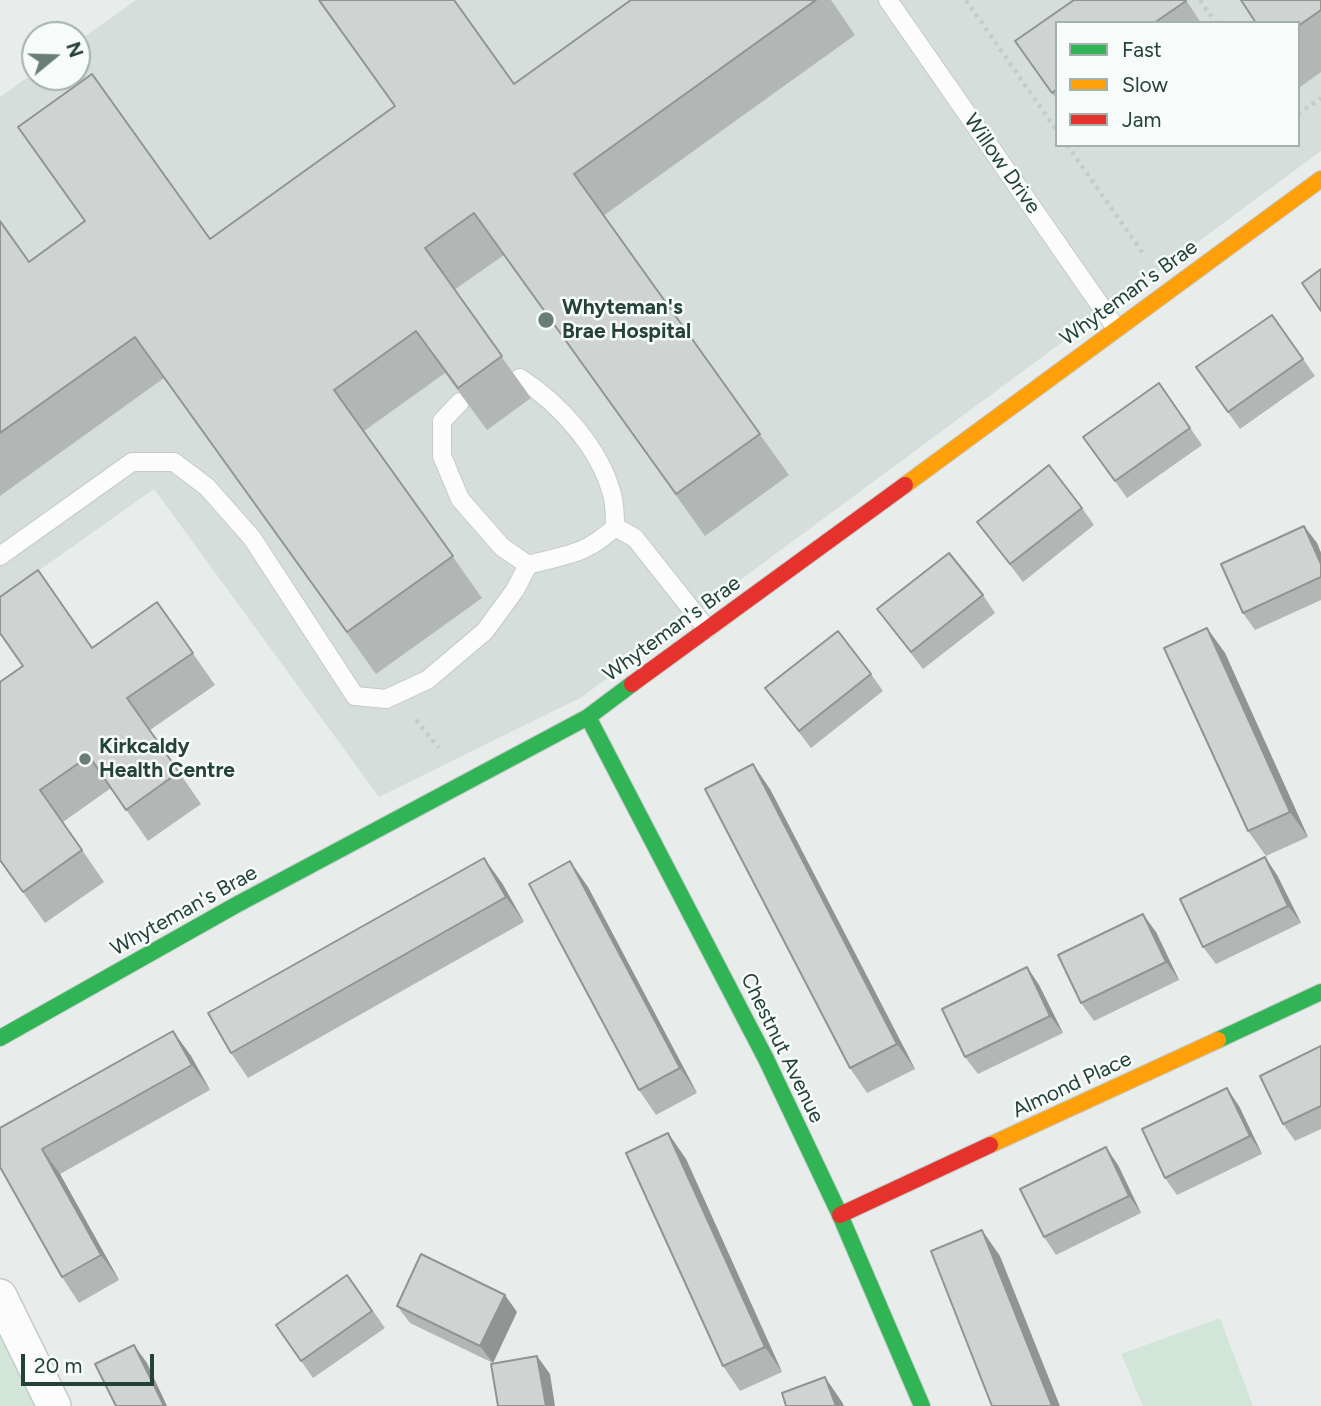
<!DOCTYPE html>
<style>
body{margin:0}
#map{position:relative;width:1321px;height:1406px;overflow:hidden;background:#e8edeb;font-family:Figtree,sans-serif}
canvas{display:block}
.legend{position:absolute;left:1055px;top:21px;width:245px;height:126px;box-sizing:border-box;background:#f7fbf9;border:2px solid #a3b1ad;margin:0;padding:9px 12px;list-style:none;font-size:21px;color:#24423a}
.legend li{display:flex;align-items:center;gap:14px;height:35px}
.legend b{width:35px;border:2px solid #a3b1ad}
.north{position:absolute;left:21px;top:21px;width:70px;height:70px;box-sizing:border-box;background:#f7fbf9;border:2px solid #a3b1ad;border-radius:50%;rotate:71deg;font-size:19px;font-weight:700;line-height:28px;text-align:center;color:#24423a}
.north::after{content:'';display:block;margin:auto;width:24px;height:32px;background:#697e78;clip-path:polygon(50% 0,100% 100%,50% 72%,0 100%)}
.scale{position:absolute;left:21px;top:1354px;width:133px;height:32px;box-sizing:border-box;border:4px solid #24423a;border-top:0;padding-left:9px;font-size:21px;line-height:24px;white-space:nowrap;color:#24423a;-webkit-text-stroke:5px #f7fbf9;paint-order:stroke}
</style>
<div id="map">
<canvas width="1321" height="1406"></canvas>
<ul class="legend">
<li><b style="height:9px;background:#30b455"></b>Fast</li>
<li><b style="height:9px;background:#ff9f0a"></b>Slow</li>
<li><b style="height:9px;background:#e5322d"></b>Jam</li>
</ul>
<div class="north">N</div>
<div class="scale">20 m</div>
</div>
<script>
const c = document.querySelector('canvas').getContext('2d');
c.lineJoin = 'round';
function paint(path, color) {
  c.fillStyle = color;
  c.fill(path, 'evenodd');
}
function trace(path, color, width, dash) {
  c.strokeStyle = color;
  c.lineWidth = width;
  c.lineCap = dash ? 'butt' : 'round';
  c.setLineDash(dash || []);
  c.stroke(path);
}
function label(font, color, halo, rows, align = 'center') {
  c.font = font + ' Figtree,sans-serif';
  c.lineWidth = 5;
  c.setLineDash([]);
  c.textBaseline = 'middle';
  c.strokeStyle = halo;
  c.fillStyle = color;
  for (const [text, x, y, turn = 0] of rows) {
    c.save();
    c.translate(x, y);
    c.rotate((+turn || 0) * Math.PI / 180);
    c.textAlign = isNaN(turn) ? turn : align;
    if (halo) c.strokeText(text, 0, 0);
    c.fillText(text, 0, 0);
    c.restore();
  }
}
paint(new Path2D(`
 M 136,0 L 1321,0 L 1321,151 L 582,697 L 379,797 L 154,489 L 0,598 L 0,97 L 35,72 L 35,77 L 77,77 L 77,42 ZM 1057,23 L 1298,23 L 1298,145 L 1057,145 Z`), '#d6dedb');
paint(new Path2D(`
 M 1220,1318 L 1253,1406 L 1143,1406 L 1121,1354 Z
 M 0,1331 L 36,1406 L 0,1406 Z`), '#d1e6d8');
const lane = new Path2D(`
 M 888,0 L 1116,328
 M 460,402 L 442,421 L 442,456 L 460,499 L 502,547 L 528,565 C 567,554 584,556 615,527 C 615,516 615,505 612,494 C 599,447 560,404 520,378
 M 615,527 L 635,538 L 707,629
 M 0,556 L 132,462 L 174,462 L 207,487 L 252,538 L 355,696 L 386,699 L 427,680 L 485,631 L 515,590 L 528,565`);
const street = new Path2D(`
 M 0,1296 L 54,1406`);
const fast = new Path2D(`
 M 588,717 L 766,1059 L 840,1215 L 922,1406
 M 0,1038 L 236,905 L 588,717 L 632,684
 M 1218,1040 L 1321,992`);
const slow = new Path2D(`
 M 905,485 L 1321,179
 M 990,1145 L 1218,1040`);
const jam = new Path2D(`
 M 632,684 L 905,485
 M 840,1215 L 990,1145`);
trace(lane, '#c5cac8', 20);
trace(street, '#c5cac8', 36);
trace(fast, '#c3cbc8', 18);
trace(slow, '#c3cbc8', 18);
trace(jam, '#c3cbc8', 18);
trace(new Path2D(`
 M 966,0 L 1057,131
 M 1200,0 L 1216,23
 M 1298,114 L 1321,98
 M 1067,145 L 1145,256
 M 416,720 L 439,748`), '#c3ccca', 4.5, [3.5, 5]);
trace(lane, '#fcfcfc', 18);
trace(street, '#fcfcfc', 33);
trace(fast, '#30b455', 16);
trace(slow, '#ff9f0a', 16);
trace(jam, '#e5322d', 16);
paint(new Path2D(`
 M 318,0 L 454,0 L 514,84 L 631,0 L 831,0 L 855,35 L 603,216 L 789,475 L 705,536 L 504,255 L 454,290 L 531,398 L 487,430 L 445,373 L 364,431 L 482,598 L 376,674 L 164,378 L 0,496 L 0,221 L 29,262 L 85,221 L 210,239 L 395,106 Z
 M 1074,0 L 1186,0 L 1201,23 L 1057,23 L 1057,100 L 1015,41 Z
 M 1321,0 L 1321,72 L 1300,87 L 1298,84 L 1298,23 Z
 M 1272,315 L 1315,376 L 1240,429 L 1196,367 Z
 M 1159,383 L 1202,445 L 1127,498 L 1083,437 Z
 M 1082,508 L 1094,525 L 1023,582 L 977,522 Z
 M 1304,526 L 1317,543 L 1321,553 L 1321,600 L 1255,630 L 1243,613 Z
 M 983,595 L 995,613 L 923,669 L 877,609 Z
 M 157,602 L 215,685 L 150,730 L 201,804 L 148,841 L 111,788 L 63,822 L 104,882 L 45,923 L 0,860 L 92,648 Z
 M 1207,628 L 1225,653 L 1308,837 L 1266,856 L 1248,831 Z
 M 871,674 L 883,691 L 811,748 L 765,688 Z
 M 770,789 L 915,1069 L 867,1093 L 850,1068 Z
 M 1265,857 L 1277,875 L 1301,923 L 1216,964 L 1203,947 Z
 M 502,883 L 524,922 L 248,1078 L 231,1053 Z
 M 588,887 L 697,1093 L 656,1115 L 639,1090 Z
 M 1156,932 L 1179,980 L 1094,1021 L 1081,1003 Z
 M 1027,967 L 1039,985 L 1063,1033 L 978,1074 L 965,1057 Z
 M 173,1031 L 191,1056 L 210,1090 L 60,1174 L 119,1280 L 79,1303 L 62,1277 L 0,1167 Z
 M 1321,1046 L 1321,1129 L 1295,1141 L 1283,1124 Z
 M 1239,1106 L 1262,1154 L 1177,1195 L 1165,1178 Z
 M 668,1133 L 686,1159 L 782,1372 L 740,1391 L 723,1366 Z
 M 1118,1165 L 1141,1213 L 1056,1255 L 1044,1237 Z
 M 348,1275 L 385,1328 L 313,1378 L 276,1325 Z
 M 397,1306 L 517,1312 L 493,1363 L 410,1323 Z`), '#b2b6b5');
paint(new Path2D(`
 M 1304,526 L 1317,543 L 1321,553 L 1321,564 Z
 M 1207,628 L 1225,653 L 1308,837 L 1290,812 Z
 M 753,764 L 770,789 L 915,1069 L 897,1044 Z
 M 1265,857 L 1277,875 L 1301,923 L 1288,906 Z
 M 484,858 L 502,883 L 524,922 L 506,897 Z
 M 570,861 L 588,887 L 697,1093 L 680,1068 Z
 M 1143,914 L 1156,932 L 1179,980 L 1166,962 Z
 M 1027,967 L 1039,985 L 1063,1033 L 1050,1016 Z
 M 173,1031 L 191,1056 L 210,1090 L 192,1065 Z
 M 1227,1088 L 1239,1106 L 1262,1154 L 1250,1136 Z
 M 668,1133 L 686,1159 L 782,1372 L 765,1347 Z
 M 1106,1147 L 1118,1165 L 1141,1213 L 1129,1196 Z
 M 42,1149 L 60,1174 L 119,1280 L 101,1255 Z
 M 982,1230 L 1000,1256 L 1060,1406 L 1052,1406 Z
 M 505,1295 L 517,1312 L 493,1363 L 480,1346 Z
 M 134,1345 L 147,1363 L 167,1406 L 164,1406 Z
 M 537,1356 L 550,1374 L 555,1406 L 546,1406 Z
 M 825,1377 L 842,1402 L 844,1406 L 836,1406 Z`), '#919493');
const building = new Path2D(`
 M 319,0 L 454,0 L 514,84 L 631,0 L 816,0 L 574,174 L 760,434 L 676,494 L 474,213 L 425,248 L 502,356 L 458,388 L 416,331 L 334,390 L 453,556 L 347,632 L 135,337 L 0,433 L 0,221 L 29,262 L 85,221 L 18,127 L 92,74 L 210,239 L 395,106 Z
 M 1074,0 L 1185,0 L 1186,1 L 1154,23 L 1057,23 L 1057,89 L 1052,93 L 1015,41 Z
 M 1241,0 L 1321,0 L 1321,10 L 1298,26 L 1298,23 L 1256,23 Z
 M 1321,269 L 1321,311 L 1302,283 Z
 M 1272,315 L 1303,359 L 1228,412 L 1196,367 Z
 M 1159,383 L 1190,428 L 1115,481 L 1083,437 Z
 M 1049,465 L 1082,508 L 1010,564 L 977,522 Z
 M 1304,526 L 1321,564 L 1321,577 L 1243,613 L 1221,564 Z
 M 949,553 L 983,595 L 911,652 L 877,609 Z
 M 38,570 L 92,648 L 157,602 L 193,653 L 127,698 L 179,772 L 126,810 L 89,756 L 40,790 L 82,850 L 23,892 L 0,860 L 0,682 L 23,666 L 0,633 L 0,597 Z
 M 1207,628 L 1290,812 L 1248,831 L 1164,648 Z
 M 838,631 L 871,674 L 799,731 L 765,688 Z
 M 753,764 L 897,1044 L 850,1068 L 705,789 Z
 M 1265,857 L 1288,906 L 1203,947 L 1180,899 Z
 M 484,858 L 506,897 L 231,1053 L 208,1013 Z
 M 570,861 L 680,1068 L 639,1090 L 529,884 Z
 M 1143,914 L 1166,962 L 1081,1003 L 1058,955 Z
 M 1027,967 L 1050,1016 L 965,1057 L 942,1009 Z
 M 173,1031 L 192,1065 L 42,1149 L 101,1255 L 62,1277 L 0,1167 L 0,1128 Z
 M 1321,1046 L 1321,1106 L 1283,1124 L 1260,1076 Z
 M 1227,1088 L 1250,1136 L 1165,1178 L 1142,1129 Z
 M 668,1133 L 765,1347 L 723,1366 L 626,1153 Z
 M 1106,1147 L 1129,1196 L 1044,1237 L 1020,1189 Z
 M 982,1230 L 1052,1406 L 992,1406 L 931,1251 Z
 M 421,1254 L 505,1295 L 480,1346 L 397,1306 Z
 M 347,1275 L 372,1311 L 301,1361 L 276,1325 Z
 M 134,1345 L 164,1406 L 116,1406 L 95,1364 Z
 M 537,1356 L 546,1406 L 498,1406 L 491,1364 Z
 M 825,1377 L 836,1406 L 786,1406 L 782,1393 Z`);
paint(building, '#cfd4d2');
trace(building, '#919493', 2);
for (const [x, y, r, color] of [
 [546,320,9,"#697e78"],
 [85,759,7,"#697e78"]
]) {
  const dot = new Path2D();
  dot.arc(x, y, r, 0, 2 * Math.PI);
  c.fillStyle = color;
  c.fill(dot);
  trace(dot, '#f7fbf9', 2.5);
}
label('21px', '#24423a', '#f7fbf9', [
 ["Willow Drive",1002,164,55],
 ["Whyteman's Brae",1129,293,-36],
 ["Whyteman's Brae",672,629,-36],
 ["Whyteman's Brae",184,911,-29],
 ["Chestnut Avenue",782,1048,64],
 ["Almond Place",1072,1085,-25]
]);
label('bold 21px', '#24423a', '#f7fbf9', [
 ["Whyteman's",562,308],
 ["Brae Hospital",562,332],
 ["Kirkcaldy",99,747],
 ["Health Centre",99,771]
], 'left');
</script>
